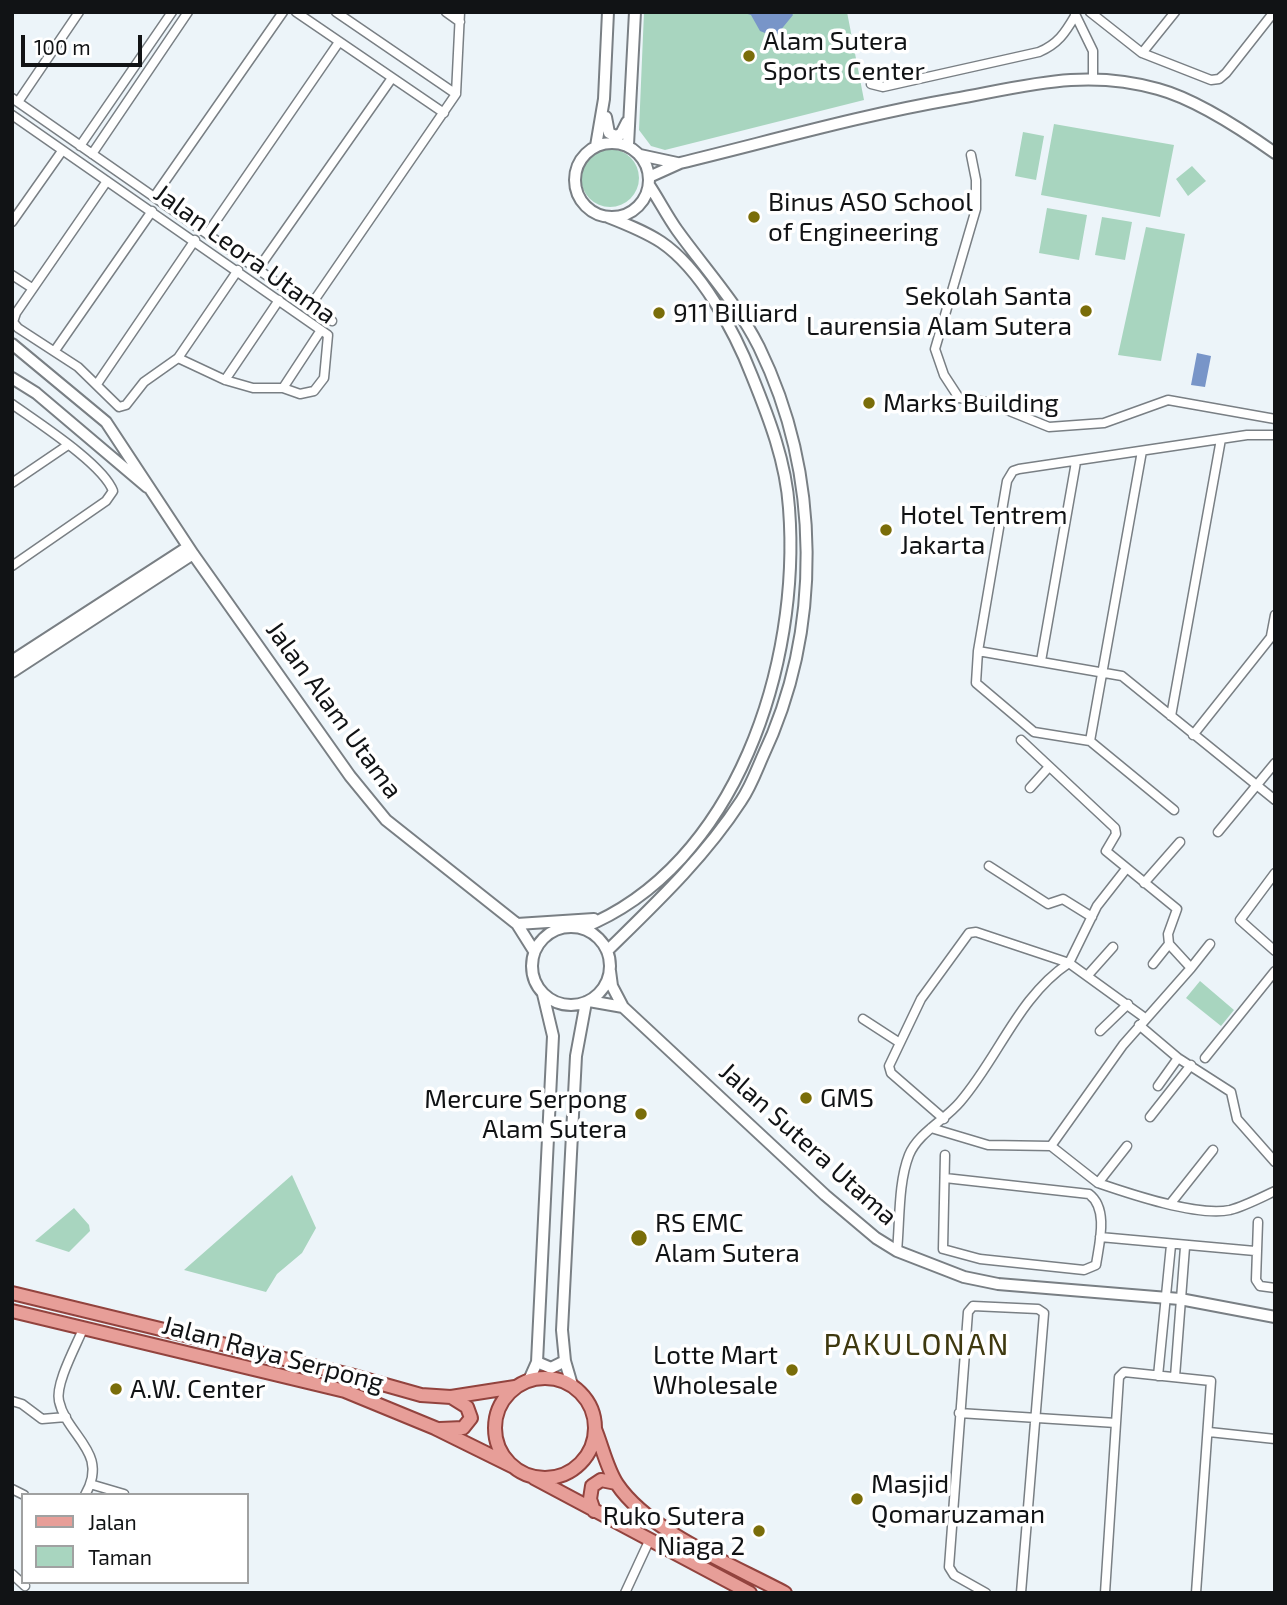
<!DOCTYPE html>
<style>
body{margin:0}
#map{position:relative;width:1287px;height:1605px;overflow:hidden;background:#ecf4f9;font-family:"Exo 2",sans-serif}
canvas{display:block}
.frame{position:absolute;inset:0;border:14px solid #111315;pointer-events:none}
.legend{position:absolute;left:21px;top:1493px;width:228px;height:91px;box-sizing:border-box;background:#fff;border:2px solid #a0a1a1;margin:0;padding:9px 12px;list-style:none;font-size:21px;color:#111315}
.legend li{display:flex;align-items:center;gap:14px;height:35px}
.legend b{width:35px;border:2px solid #a0a1a1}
.scale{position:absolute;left:21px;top:35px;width:121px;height:32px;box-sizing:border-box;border:4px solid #111315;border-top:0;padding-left:9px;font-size:21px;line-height:24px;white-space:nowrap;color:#111315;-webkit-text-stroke:5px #fff;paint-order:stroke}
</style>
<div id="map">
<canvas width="1287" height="1605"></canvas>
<div class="frame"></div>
<ul class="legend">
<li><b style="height:9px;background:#e79e98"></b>Jalan</li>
<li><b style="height:19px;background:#a8d5bf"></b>Taman</li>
</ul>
<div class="scale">100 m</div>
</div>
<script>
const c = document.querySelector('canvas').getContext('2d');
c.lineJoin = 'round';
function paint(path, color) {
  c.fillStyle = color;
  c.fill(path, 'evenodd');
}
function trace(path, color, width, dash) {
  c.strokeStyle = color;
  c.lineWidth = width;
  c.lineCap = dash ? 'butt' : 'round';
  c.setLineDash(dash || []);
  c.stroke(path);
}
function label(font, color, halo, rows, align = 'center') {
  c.font = font + ' "Exo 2",sans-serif';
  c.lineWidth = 7;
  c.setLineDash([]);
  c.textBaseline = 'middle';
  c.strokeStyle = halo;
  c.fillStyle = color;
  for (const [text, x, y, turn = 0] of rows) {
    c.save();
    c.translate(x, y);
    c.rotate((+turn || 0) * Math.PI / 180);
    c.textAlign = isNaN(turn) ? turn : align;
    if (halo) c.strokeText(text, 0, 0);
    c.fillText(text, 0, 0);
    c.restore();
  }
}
paint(new Path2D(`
 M 644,12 L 847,12 L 864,100 L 665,150 L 651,146 L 639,130 Z
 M 1054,124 L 1174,145 L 1160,217 L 1041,195 Z
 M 1023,132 L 1044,136 L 1036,180 L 1015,176 Z
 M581 178a29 29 0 1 1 58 0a29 29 0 1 1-58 0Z
 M 1192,166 L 1206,181 L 1188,196 L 1176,179 Z
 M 1047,208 L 1087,215 L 1079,260 L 1039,253 Z
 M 1102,217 L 1132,222 L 1125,260 L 1095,255 Z
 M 1146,227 L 1185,234 L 1161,361 L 1118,355 Z
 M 1200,981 L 1234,1010 L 1221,1026 L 1186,998 Z
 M 292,1175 L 316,1228 L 302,1253 L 277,1274 L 266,1292 L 184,1270 Z
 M 74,1208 L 89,1225 L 90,1231 L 69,1252 L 35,1241 Z`), '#a8d5bf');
paint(new Path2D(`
 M 741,12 L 791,12 L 793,15 L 775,37 L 760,31 L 751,15 Z
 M 1197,353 L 1211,356 L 1205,387 L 1191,385 Z`), '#7895c8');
const street = new Path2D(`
 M 296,12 L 444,113
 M 336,12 L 456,94
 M 446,12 L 460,22
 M 1090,12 L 1142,53 L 1211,80 L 1219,79 L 1226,73 L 1274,12
 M 1075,14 L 1093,51 L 1093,80
 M 1142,53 L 1175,12
 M 871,84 L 883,87 L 1039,52 C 1058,44 1065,33 1075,16
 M 12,98 L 332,321
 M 18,102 L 79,12
 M 12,115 L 328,335 L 324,378 L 314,391 L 300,394 L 283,388 L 253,388 L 225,380 L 178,358 L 144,382 L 126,405 L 119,407 L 78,367 L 18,328 L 13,322 L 16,313 L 107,181
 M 80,146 L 172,12
 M 92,154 L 188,12
 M 971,155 L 976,180 L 976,209 L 935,349 L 944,375 L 959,398 L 987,402 L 1049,427 L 1104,423 L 1168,400 L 1275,419
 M 154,197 L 283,12
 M 12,222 L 62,151
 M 207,234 L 339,42
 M 258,269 L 392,78
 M 12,275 L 32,288
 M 311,305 L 456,94 L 460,12
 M 56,349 L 152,211
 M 178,358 L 238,270
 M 225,380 L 279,300
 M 97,384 L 195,240
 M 283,388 L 321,330
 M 12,404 C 37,422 103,464 113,491 L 106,501 L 12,566
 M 12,483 L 68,445
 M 1271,636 L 1275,615
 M 978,651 L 1122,676 L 1275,800
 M 1041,661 L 1076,462
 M 1171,716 L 1221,439
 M 1193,735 L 1275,632
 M 1090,741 L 1142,451
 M 1030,788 L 1048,768
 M 1174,810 L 1090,741 L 1034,732 L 976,683 L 978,651 L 1007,481 L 1013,471 L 1019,469 L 1247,435 L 1275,435
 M 1218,832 L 1275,763
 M 989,866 L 1048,904 L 1063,899 L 1092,917
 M 1275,873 L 1240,920 L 1275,951
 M 1144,883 L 1180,842
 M 1153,964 L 1169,944
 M 1191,968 L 1210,944
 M 1088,975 L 1113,947
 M 863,1019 L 900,1043
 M 1139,1025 L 1178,1058 L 1231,1092 L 1237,1119 L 1275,1162
 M 1100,1031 L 1128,1004
 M 1205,1058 L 1275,971
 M 1158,1086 L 1178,1058
 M 1150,1117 L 1191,1065
 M 944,1119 L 891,1073 L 889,1066 L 921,999 L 969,933 L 976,932 L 1069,963 L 1097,906 L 1126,869
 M 931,1128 L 988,1145 L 1051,1146 L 1123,1045 L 1191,968 L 1169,944 L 1168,934 L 1177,909 L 1106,851 L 1116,834 L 1115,828 L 1021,740
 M 1051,1146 L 1098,1183 L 1127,1146
 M 945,1155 L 943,1249 L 980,1259 L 1084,1270 L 1096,1265 C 1099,1244 1109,1209 1089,1194 L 945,1178
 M 1098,1183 C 1130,1194 1198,1217 1230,1210 C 1245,1206 1260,1198 1275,1191
 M 1171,1203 L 1213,1150
 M 1258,1222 L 1256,1280 L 1260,1286 L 1275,1288
 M 1100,1237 L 1255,1251
 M 897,1251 C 900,1221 898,1183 909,1155 C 918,1133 945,1120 960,1102 C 999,1057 1018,997 1069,963 L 1145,1018
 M 83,1329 C 76,1346 55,1384 59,1401 C 67,1437 110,1452 85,1495
 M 1158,1376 L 1171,1245
 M 1175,1377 L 1185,1247
 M 12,1401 L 22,1404 L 42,1419 L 66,1417
 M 959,1413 L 1116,1423
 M 1209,1432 L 1275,1439
 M 90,1484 L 124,1494
 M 12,1489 L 24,1495
 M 12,1574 L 25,1586
 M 625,1593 L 650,1539
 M 986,1593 L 954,1575 L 949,1567 L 968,1312 L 973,1306 L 1038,1309 L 1044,1313 L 1021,1593
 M 1105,1593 L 1119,1377 L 1124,1372 L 1211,1381 L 1196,1593`);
const secondary = new Path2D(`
 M 606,117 L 609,133 L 616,136 L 621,134 L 627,122
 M575 180a37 37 0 1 1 74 0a37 37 0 1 1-74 0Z
 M 628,145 L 635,12
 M 596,146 L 604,99 L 608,12
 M 640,155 L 677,163
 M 649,177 L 680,163 C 771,141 861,115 954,99 C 1026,86 1085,68 1158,89 C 1195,99 1244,131 1275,153
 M 12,344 L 106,422 L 193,554 L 350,776 L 386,820 L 517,924 L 534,951
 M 12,378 L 36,393 L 147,487
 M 12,661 L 188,547
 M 12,672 L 193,554
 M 517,924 L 594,919
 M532 966a39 39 0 1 1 78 0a39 39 0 1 1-78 0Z
 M 582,928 C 737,866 801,663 789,508 C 786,462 769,418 752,376 C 735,332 701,269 661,242 C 644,231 626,224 608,217
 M 607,951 C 655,904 704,858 741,801 C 750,788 756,772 762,758 C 823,630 821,474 759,347 C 737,303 705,269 677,230 C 667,216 659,200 649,185
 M 610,971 L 612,986 L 623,1007 L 825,1195 L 876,1238 L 897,1251 L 964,1277 L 998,1284 L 1180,1299 L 1275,1317
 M 589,1001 L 623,1007
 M 537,1362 L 551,1368 L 565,1361
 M 529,1380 L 537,1362 L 553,1036 L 543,994
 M 572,1385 L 565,1361 L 562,1330 L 576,1056 L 586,1002`);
const primary = new Path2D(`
 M 12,1293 L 350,1375 L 421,1395 L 451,1397 L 515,1387
 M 12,1311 L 345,1391 L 435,1428 L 512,1466
 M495 1428a50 50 0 1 1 100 0a50 50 0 1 1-100 0Z
 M 440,1429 L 463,1428 L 471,1418 L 467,1407 L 451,1397
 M 595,1429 C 602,1446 607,1469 617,1484 C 649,1532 735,1566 785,1593
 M 534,1478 L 750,1593
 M 594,1511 L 590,1499 L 592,1486 L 601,1480 L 616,1483`);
trace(street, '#797f84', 11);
trace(secondary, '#797f84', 14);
trace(primary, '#92433e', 16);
trace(street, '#fff', 8);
trace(secondary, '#fff', 10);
trace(primary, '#e79e98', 12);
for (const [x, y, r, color] of [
 [749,56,7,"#7a6d09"],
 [754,217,7,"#7a6d09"],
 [1086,311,7,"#7a6d09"],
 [659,313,7,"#7a6d09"],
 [869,403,7,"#7a6d09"],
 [886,530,7,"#7a6d09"],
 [806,1098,7,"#7a6d09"],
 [641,1114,7,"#7a6d09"],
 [639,1238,9,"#7a6d09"],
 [792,1370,7,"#7a6d09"],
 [116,1389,7,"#7a6d09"],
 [857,1499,7,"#7a6d09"],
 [759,1531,7,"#7a6d09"]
]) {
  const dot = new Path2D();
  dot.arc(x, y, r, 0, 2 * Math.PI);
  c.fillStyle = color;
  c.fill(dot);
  trace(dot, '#fff', 2.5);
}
label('26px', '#111315', '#fff', [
 ["Alam Sutera",763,41],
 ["Sports Center",763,71],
 ["Binus ASO School",768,202],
 ["of Engineering",768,232],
 ["Sekolah Santa",1072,296,"right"],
 ["Laurensia Alam Sutera",1072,326,"right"],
 ["911 Billiard",673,313],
 ["Marks Building",883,403],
 ["Hotel Tentrem",900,515],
 ["Jakarta",900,545],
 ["GMS",820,1098],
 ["Mercure Serpong",627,1099,"right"],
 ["Alam Sutera",627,1129,"right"],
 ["RS EMC",655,1223],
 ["Alam Sutera",655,1253],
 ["Lotte Mart",778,1355,"right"],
 ["Wholesale",778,1385,"right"],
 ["A.W. Center",130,1389],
 ["Masjid",871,1484],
 ["Qomaruzaman",871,1514],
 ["Ruko Sutera",745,1516,"right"],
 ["Niaga 2",745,1546,"right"]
], 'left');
label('26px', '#111315', '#fff', [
 ["Jalan Leora Utama",245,254,36],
 ["Jalan Alam Utama",334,710,54],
 ["Jalan Sutera Utama",808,1144,42],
 ["Jalan Raya Serpong",273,1354,15]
]);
c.letterSpacing = '2px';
label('30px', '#3f390f', '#fff', [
 ["PAKULONAN",917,1345]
]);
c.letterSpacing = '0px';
</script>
